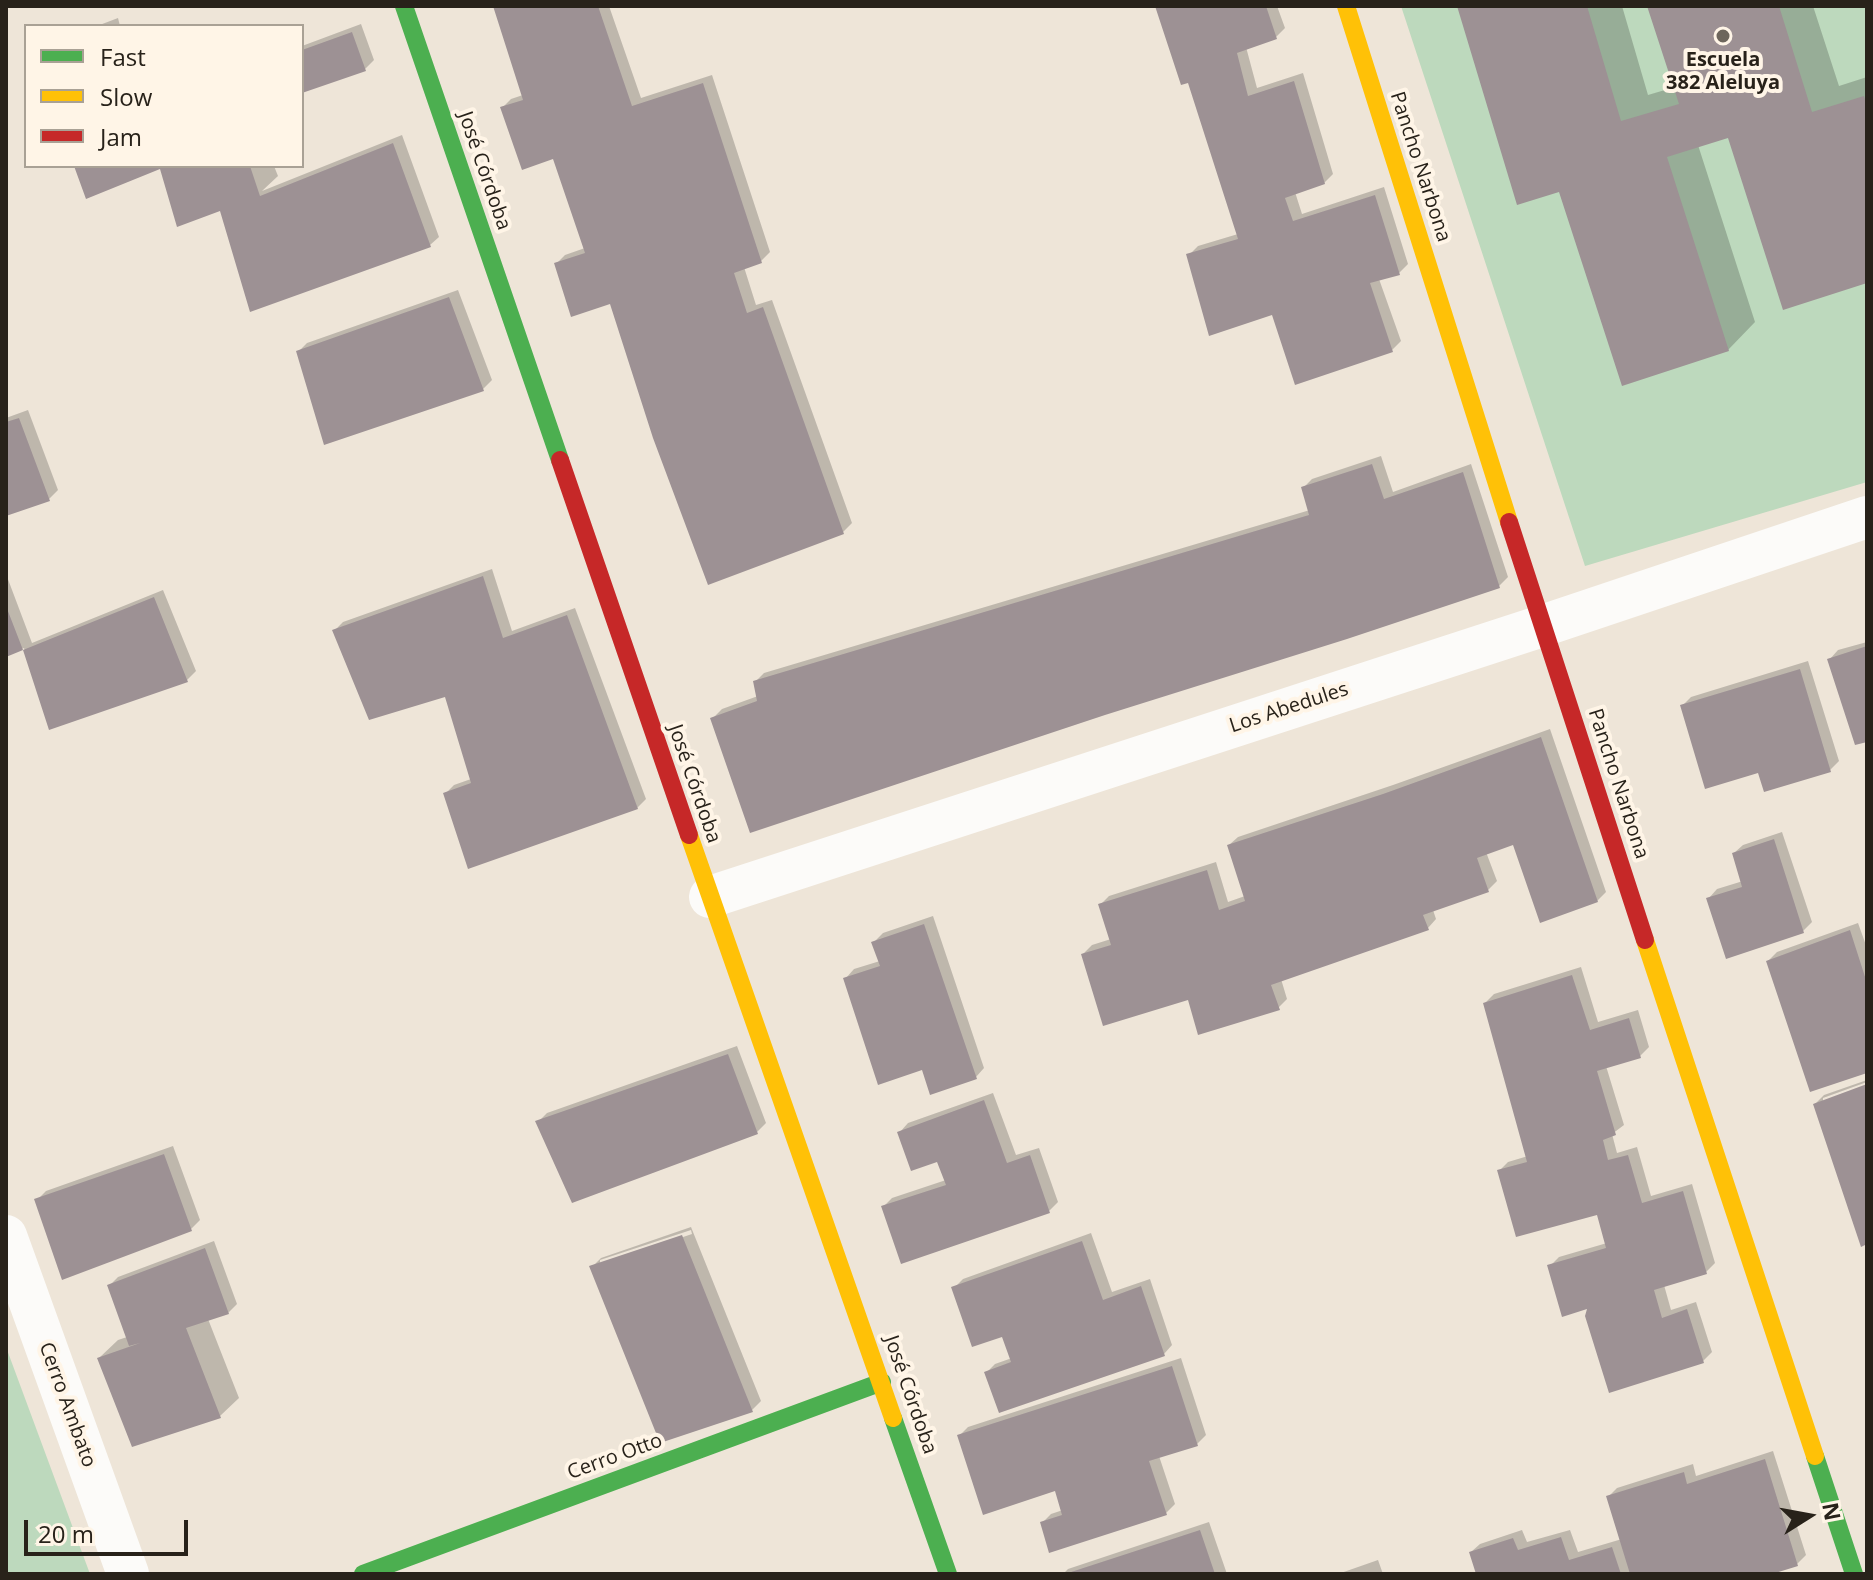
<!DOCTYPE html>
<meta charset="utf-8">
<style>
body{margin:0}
#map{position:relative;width:1873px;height:1580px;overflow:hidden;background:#eee5d8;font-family:"Open Sans",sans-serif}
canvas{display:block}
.frame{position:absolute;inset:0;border:8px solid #28221a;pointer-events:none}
.legend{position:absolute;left:24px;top:24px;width:280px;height:144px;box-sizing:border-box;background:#fff5e7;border:2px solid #a9a195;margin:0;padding:10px 14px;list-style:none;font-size:24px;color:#28221a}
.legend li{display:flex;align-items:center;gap:16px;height:40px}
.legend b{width:40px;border:2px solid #a9a195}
.north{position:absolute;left:1769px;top:1476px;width:80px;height:80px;-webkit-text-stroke:6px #fff5e7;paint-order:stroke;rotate:79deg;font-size:22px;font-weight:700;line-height:32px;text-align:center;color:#28221a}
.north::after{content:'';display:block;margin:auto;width:28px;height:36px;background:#28221a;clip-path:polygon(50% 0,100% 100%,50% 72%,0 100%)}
.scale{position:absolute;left:24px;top:1520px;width:164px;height:36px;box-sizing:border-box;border:4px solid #28221a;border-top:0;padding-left:10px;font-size:24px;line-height:28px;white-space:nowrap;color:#28221a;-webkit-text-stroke:6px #fff5e7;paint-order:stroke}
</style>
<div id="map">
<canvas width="1873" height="1580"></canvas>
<div class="frame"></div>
<ul class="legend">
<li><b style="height:10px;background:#4caf50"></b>Fast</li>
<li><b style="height:10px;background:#ffc107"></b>Slow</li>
<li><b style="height:10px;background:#c62828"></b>Jam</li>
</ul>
<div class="north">N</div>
<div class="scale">20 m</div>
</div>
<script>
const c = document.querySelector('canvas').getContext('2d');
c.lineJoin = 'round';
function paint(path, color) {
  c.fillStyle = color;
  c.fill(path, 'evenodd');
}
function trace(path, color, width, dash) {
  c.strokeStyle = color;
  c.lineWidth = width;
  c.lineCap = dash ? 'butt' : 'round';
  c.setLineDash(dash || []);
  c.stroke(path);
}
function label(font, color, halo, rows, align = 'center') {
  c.font = font + ' "Open Sans",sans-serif';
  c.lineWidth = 8;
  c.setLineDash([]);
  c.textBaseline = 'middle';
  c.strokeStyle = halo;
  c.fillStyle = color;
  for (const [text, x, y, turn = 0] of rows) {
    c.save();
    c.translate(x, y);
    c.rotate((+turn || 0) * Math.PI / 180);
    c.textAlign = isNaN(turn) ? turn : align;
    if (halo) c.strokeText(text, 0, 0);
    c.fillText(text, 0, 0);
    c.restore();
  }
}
paint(new Path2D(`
 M 1401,6 L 1867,6 L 1867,482 L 1585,566 Z
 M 6,1347 L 90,1574 L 6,1574 Z`), '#bdd9bd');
paint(new Path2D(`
 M 495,6 L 609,6 L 641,98 L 712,75 L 770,252 L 761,261 L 744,267 L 756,305 L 772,300 L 852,523 L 843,532 L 612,301 L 556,264 L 565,255 L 585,248 L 554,156 L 502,108 L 511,99 L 523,95 Z
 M 1156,6 L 1277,6 L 1285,28 L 1276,37 L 1246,47 L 1257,88 L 1303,73 L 1333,174 L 1324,183 L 1295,192 L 1302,214 L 1384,187 L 1408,264 L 1399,273 L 1379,279 L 1401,341 L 1392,350 L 1273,313 L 1189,255 L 1198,246 L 1238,234 L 1189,81 Z
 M 1459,6 L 1622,6 L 1648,95 L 1675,87 L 1649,6 L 1813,6 L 1839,86 L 1867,77 L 1867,281 L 1729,135 L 1698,145 L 1755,322 L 1728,350 L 1560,189 Z
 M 118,18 L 120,26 L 97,26 Z
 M 361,24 L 374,60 L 365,69 L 302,91 L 302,46 Z
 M 402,135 L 439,237 L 430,245 L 229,206 L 159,167 L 76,166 L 274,166 L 278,176 L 262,191 Z
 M 458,290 L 492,380 L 483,389 L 298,352 L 307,343 Z
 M 28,410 L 58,490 L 49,499 L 6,514 L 6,418 Z
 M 1381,456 L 1393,492 L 1471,464 L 1508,577 L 1499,586 L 713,718 L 722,709 L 758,696 L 755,682 L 764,673 L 1310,510 L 1303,488 L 1312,479 Z
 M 492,569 L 512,631 L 575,608 L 646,799 L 637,808 L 445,794 L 454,785 L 471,779 L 446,695 L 334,631 L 343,622 Z
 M 6,574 L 32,643 L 163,590 L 196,671 L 187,680 L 50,727 L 24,648 L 6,655 Z
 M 1867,642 L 1867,740 L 1830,659 L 1838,650 Z
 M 1808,661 L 1839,761 L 1830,770 L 1759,771 L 1682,706 L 1691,697 Z
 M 1550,729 L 1606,892 L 1597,901 L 1514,843 L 1486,852 L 1497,881 L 1488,890 L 1433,910 L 1436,919 L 1428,928 L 1281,979 L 1287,999 L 1278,1008 L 1189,997 L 1083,954 L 1092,945 L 1111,939 L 1100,905 L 1109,896 L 1216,862 L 1228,902 L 1245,896 L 1229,845 L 1238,837 L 1393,785 Z
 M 1782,832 L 1812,922 L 1803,931 L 1709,898 L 1717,889 L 1743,881 L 1734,853 L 1743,845 Z
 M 933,916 L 984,1068 L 976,1077 L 924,1068 L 846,978 L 854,969 L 880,961 L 874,942 L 883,933 Z
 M 1858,923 L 1867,948 L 1867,1071 L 1768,961 L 1777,952 Z
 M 1581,967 L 1598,1022 L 1638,1010 L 1649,1047 L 1640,1056 L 1606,1066 L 1624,1125 L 1612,1134 L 1617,1153 L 1637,1147 L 1651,1196 L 1692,1184 L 1715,1263 L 1706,1272 L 1664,1285 L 1671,1310 L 1696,1302 L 1712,1352 L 1703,1361 L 1591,1306 L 1550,1266 L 1559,1257 L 1607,1243 L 1598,1213 L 1499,1171 L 1508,1162 L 1528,1156 L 1485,1003 L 1494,994 Z
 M 737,1046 L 766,1123 L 757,1132 L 538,1122 L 547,1113 Z
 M 1867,1080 L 1867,1082 L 1823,1098 L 1823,1102 L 1867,1086 L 1867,1242 L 1815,1104 L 1824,1095 Z
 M 993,1093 L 1016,1155 L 1039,1148 L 1058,1202 L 1049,1211 L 883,1207 L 892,1198 L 946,1180 L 938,1159 L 900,1132 L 908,1123 Z
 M 173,1146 L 200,1220 L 191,1229 L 37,1200 L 46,1191 Z
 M 691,1227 L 761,1401 L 752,1410 L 592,1267 L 601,1258 ZM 691,1230 L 692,1234 L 600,1265 L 600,1260 Z
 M 1091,1233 L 1112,1292 L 1150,1279 L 1172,1345 L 1164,1354 L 986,1373 L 995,1364 L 1012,1358 L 1003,1334 L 954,1288 L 963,1279 Z
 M 214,1241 L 237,1304 L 228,1313 L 208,1319 L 239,1398 L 220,1416 L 99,1358 L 118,1340 L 127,1337 L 109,1286 L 118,1277 Z
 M 1181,1358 L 1206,1435 L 1197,1444 L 1159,1456 L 1175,1504 L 1166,1513 L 1042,1523 L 1051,1514 L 1063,1510 L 1056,1489 L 959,1436 L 968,1427 Z
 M 1773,1451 L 1806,1555 L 1797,1564 L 1766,1574 L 1478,1574 L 1471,1552 L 1480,1544 L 1522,1530 L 1527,1542 L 1570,1530 L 1578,1552 L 1622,1539 L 1608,1497 L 1617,1488 L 1693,1464 L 1696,1476 Z
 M 1209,1522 L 1227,1574 L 1063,1574 L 1068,1569 Z
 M 1378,1560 L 1383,1574 L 1338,1574 Z`), '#0003');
paint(new Path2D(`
 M 493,6 L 598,6 L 632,106 L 703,83 L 762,263 L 734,273 L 747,313 L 763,307 L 844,534 L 708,585 L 653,438 L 610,304 L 571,317 L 554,263 L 585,253 L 553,159 L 522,170 L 500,107 L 523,100 Z
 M 1155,6 L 1266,6 L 1277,39 L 1237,53 L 1248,96 L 1294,81 L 1325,184 L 1285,198 L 1293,221 L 1375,195 L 1400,275 L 1370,283 L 1393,352 L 1295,385 L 1272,315 L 1209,336 L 1186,254 L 1238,239 L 1188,83 L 1181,85 Z
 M 1457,6 L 1587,6 L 1621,121 L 1679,104 L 1647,6 L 1779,6 L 1812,112 L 1864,96 L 1867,105 L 1867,283 L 1783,310 L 1728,138 L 1667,157 L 1729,351 L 1622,386 L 1559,192 L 1517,205 Z
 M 352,32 L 366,71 L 302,93 L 302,50 Z
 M 393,143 L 431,247 L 250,312 L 220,211 L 177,227 L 160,169 L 86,199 L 74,166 L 250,166 L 260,196 Z
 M 449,297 L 484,391 L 324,445 L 296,351 Z
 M 19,418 L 50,501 L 6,516 L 6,422 Z
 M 1372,464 L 1384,499 L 1463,472 L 1500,588 L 1347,639 L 1105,715 L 750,833 L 710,718 L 757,701 L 753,681 L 1309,515 L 1301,487 Z
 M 483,576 L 503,638 L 567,615 L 638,809 L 468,869 L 443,793 L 471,783 L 445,697 L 369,720 L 332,630 Z
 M 154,597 L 188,682 L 49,730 L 23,650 L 6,657 L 6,606 L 23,650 Z
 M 1867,646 L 1867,742 L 1855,745 L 1827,659 Z
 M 1800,669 L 1831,772 L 1764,792 L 1758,773 L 1705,789 L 1680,705 Z
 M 1541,737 L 1598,902 L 1540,923 L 1513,845 L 1477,858 L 1489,892 L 1423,915 L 1429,930 L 1271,985 L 1280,1010 L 1198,1035 L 1188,1000 L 1103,1026 L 1081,954 L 1111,945 L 1098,904 L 1207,870 L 1219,910 L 1245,901 L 1227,845 L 1383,794 Z
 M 1774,839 L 1804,933 L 1726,959 L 1706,898 L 1742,887 L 1732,853 Z
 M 924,924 L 977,1079 L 930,1095 L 922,1070 L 878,1085 L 843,978 L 880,966 L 871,942 Z
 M 1850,930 L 1867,983 L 1867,1073 L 1810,1092 L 1766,961 Z
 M 1572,975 L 1590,1030 L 1629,1018 L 1641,1058 L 1597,1071 L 1616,1135 L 1603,1140 L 1608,1160 L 1628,1155 L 1642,1203 L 1683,1191 L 1707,1274 L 1654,1290 L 1662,1318 L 1687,1309 L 1704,1363 L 1609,1393 L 1585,1316 L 1587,1309 L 1562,1317 L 1547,1265 L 1606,1248 L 1597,1215 L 1516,1237 L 1497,1170 L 1527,1162 L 1483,1003 Z
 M 728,1054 L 758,1134 L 572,1203 L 535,1121 Z
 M 1867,1084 L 1867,1244 L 1861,1247 L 1813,1104 Z
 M 984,1100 L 1007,1163 L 1030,1155 L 1050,1213 L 901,1264 L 881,1206 L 946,1185 L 937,1162 L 911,1171 L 897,1132 Z
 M 164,1154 L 192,1231 L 62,1280 L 34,1199 Z
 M 682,1235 L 753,1412 L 660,1443 L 589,1266 Z
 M 1082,1241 L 1103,1300 L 1141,1286 L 1165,1356 L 999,1413 L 984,1372 L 1011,1362 L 1002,1337 L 972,1347 L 951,1287 Z
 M 205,1248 L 229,1314 L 186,1328 L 221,1418 L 132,1447 L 97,1358 L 140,1343 L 129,1346 L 107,1285 Z
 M 1172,1366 L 1198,1446 L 1149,1461 L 1167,1515 L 1049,1553 L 1040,1522 L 1062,1515 L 1055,1491 L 983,1515 L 957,1435 Z
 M 1765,1459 L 1798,1566 L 1772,1574 L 1630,1574 L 1606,1496 L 1684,1472 L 1687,1484 Z
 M 1200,1530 L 1215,1574 L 1068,1574 L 1068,1573 Z
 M 1561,1537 L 1569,1560 L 1612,1547 L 1621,1574 L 1476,1574 L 1469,1552 L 1513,1538 L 1518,1550 Z`), '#9d9194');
trace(new Path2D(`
 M 710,897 L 1542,626 L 1867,517
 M 6,1236 L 128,1574`), '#fcfbf9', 42);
trace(new Path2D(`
 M 404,6 L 560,460
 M 893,1418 L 948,1574
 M 1815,1456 L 1854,1574
 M 363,1574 L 882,1382`), '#4caf50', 18);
trace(new Path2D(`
 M 1346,6 L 1509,522
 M 689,835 L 893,1418
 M 1645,940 L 1815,1456`), '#ffc107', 18);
trace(new Path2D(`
 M 560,460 L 689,835
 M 1509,522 L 1645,940`), '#c62828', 18);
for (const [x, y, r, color] of [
 [1723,36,8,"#6d665c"]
]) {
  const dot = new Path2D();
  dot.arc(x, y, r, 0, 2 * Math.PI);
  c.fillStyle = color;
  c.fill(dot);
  trace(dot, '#fff5e7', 3);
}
label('bold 20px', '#28221a', '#fff5e7', [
 ["Escuela",1723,60],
 ["382 Aleluya",1723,83]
]);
label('20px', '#28221a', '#fff5e7', [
 ["Pancho Narbona",1420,167,72],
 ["José Córdoba",484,171,71],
 ["Los Abedules",1289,708,-18],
 ["José Córdoba",694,784,71],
 ["Pancho Narbona",1618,784,72],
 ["José Córdoba",910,1395,71],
 ["Cerro Ambato",67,1405,70],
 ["Cerro Otto",615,1457,-20]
]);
</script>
